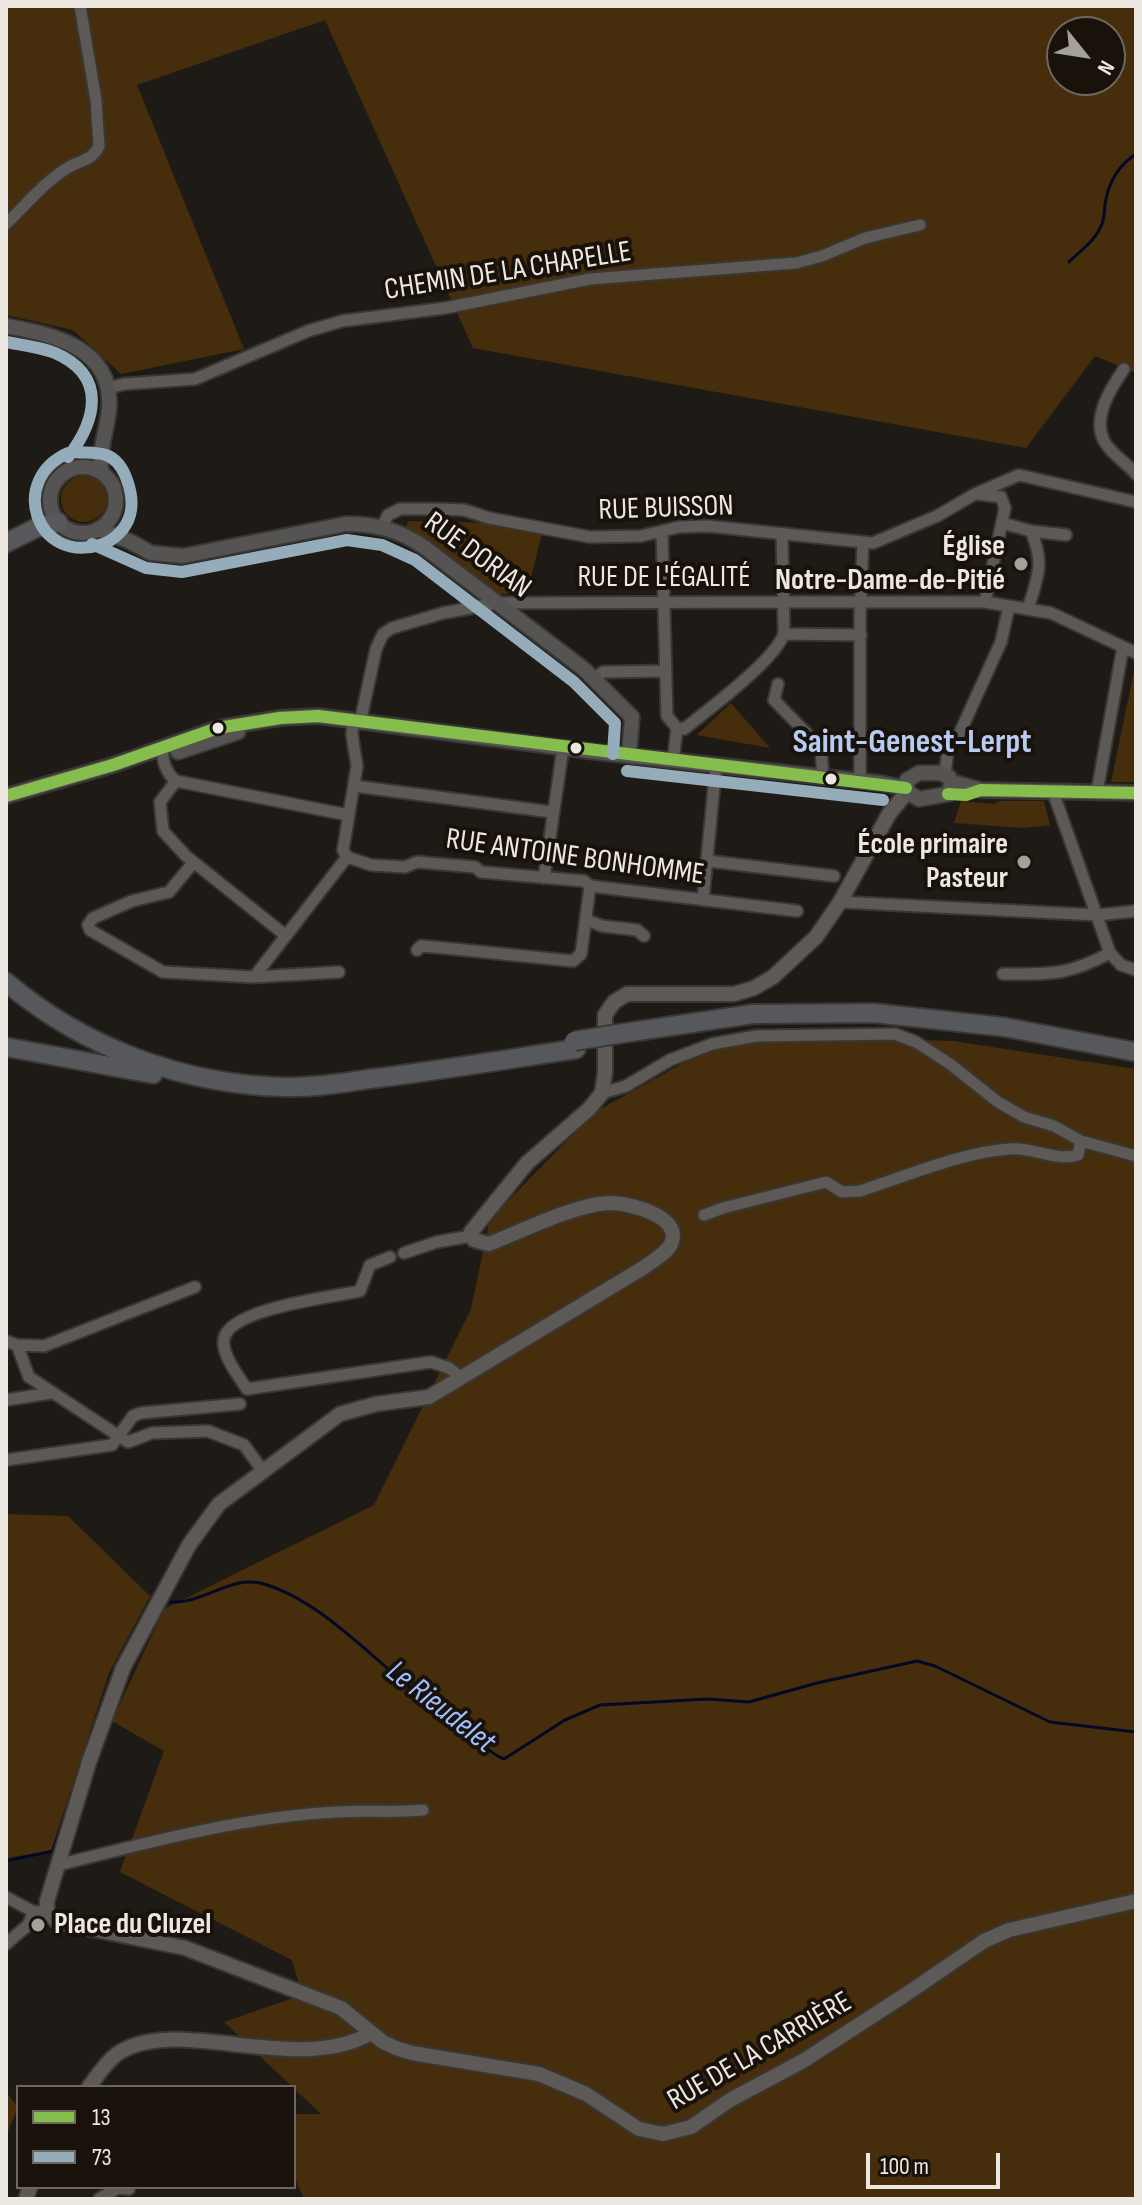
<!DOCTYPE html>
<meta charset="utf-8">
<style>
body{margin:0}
#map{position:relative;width:1142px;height:2205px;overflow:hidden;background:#1e1b16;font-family:"Sofia Sans Condensed",sans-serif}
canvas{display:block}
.frame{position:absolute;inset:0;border:8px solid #ece7e1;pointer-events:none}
.legend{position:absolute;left:16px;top:2085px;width:280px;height:104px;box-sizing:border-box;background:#19120a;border:2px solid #6d6760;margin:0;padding:10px 14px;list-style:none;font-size:24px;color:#ece7e1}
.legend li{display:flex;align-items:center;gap:16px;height:40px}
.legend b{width:40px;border:2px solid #6d6760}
.north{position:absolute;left:1046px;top:16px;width:80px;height:80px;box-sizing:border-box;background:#19120a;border:2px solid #6d6760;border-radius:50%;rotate:120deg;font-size:22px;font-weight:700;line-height:32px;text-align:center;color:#ece7e1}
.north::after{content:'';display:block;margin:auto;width:28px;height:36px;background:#a4a09a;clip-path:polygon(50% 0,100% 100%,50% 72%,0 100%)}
.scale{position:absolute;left:866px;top:2153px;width:134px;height:36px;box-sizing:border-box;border:4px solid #ece7e1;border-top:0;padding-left:10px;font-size:24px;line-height:28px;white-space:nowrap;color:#ece7e1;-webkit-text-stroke:6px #19120a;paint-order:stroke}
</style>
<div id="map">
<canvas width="1142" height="2205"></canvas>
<div class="frame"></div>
<ul class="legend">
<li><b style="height:10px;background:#85be4c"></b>13</li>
<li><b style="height:10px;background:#95acba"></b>73</li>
</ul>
<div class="north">N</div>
<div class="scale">100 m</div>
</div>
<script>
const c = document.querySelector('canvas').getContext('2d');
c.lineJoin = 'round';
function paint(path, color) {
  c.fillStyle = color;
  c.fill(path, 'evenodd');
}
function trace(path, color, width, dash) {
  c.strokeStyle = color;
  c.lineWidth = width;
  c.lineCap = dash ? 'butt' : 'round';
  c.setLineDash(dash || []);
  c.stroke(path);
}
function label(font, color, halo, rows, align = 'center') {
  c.font = font + ' "Sofia Sans Condensed",sans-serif';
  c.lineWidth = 8;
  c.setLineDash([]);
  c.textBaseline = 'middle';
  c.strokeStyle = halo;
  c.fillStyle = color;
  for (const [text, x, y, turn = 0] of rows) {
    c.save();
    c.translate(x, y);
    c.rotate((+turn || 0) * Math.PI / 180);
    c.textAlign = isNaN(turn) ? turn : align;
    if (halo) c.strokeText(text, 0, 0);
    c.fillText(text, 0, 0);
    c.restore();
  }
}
paint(new Path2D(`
 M 6,6 L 1136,6 L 1136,373 L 1095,356 L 1026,448 L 473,348 L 325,20 L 137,85 L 244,349 L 121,374 L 73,330 L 6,315 ZM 1062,32 L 1110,32 L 1110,80 L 1062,80 Z
 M61 499a23 23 0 1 1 46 0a23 23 0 1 1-46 0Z
 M 408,521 L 487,523 L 542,533 L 527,594 L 497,594 L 406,527 Z
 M 1135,667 L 1136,782 L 1111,782 Z
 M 731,703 L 770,748 L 697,735 Z
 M 961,801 L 994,804 L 999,801 L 1044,801 L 1050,825 L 1024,828 L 954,823 Z
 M 848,1038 L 953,1041 L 1136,1069 L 1136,2199 L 304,2199 L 294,2176 L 294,2114 L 321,2114 L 224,2022 L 302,1995 L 292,1960 L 120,1872 L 164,1751 L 112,1721 L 164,1609 L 374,1505 L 471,1309 L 490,1219 L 595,1112 L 696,1056 L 755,1041 Z
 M 6,1514 L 68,1516 L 150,1596 L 109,1673 L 51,1851 L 6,1858 Z
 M 6,2092 L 18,2107 L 6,2136 Z`), '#462e0d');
trace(new Path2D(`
 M 1069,262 C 1081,250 1096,240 1102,224 C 1105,216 1104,207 1106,199 C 1110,179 1119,165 1136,154
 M 164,1601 C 197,1609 231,1573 264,1584 C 325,1602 377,1665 428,1701 C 437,1707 447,1709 456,1714 C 475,1727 479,1749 504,1759 L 565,1720 L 600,1705 L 708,1699 L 749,1702 L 817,1683 L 917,1661 L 935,1666 L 1050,1722 L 1136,1732
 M 6,1861 L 53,1851 L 67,1810`), '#040824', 3);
const minor = new Path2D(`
 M 6,224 C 26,205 45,181 69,167 C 81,160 93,160 99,146 L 96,100 L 80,6
 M 1124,369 C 1111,388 1092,417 1104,441 C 1111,454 1127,463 1136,474
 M 109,388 L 124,384 L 195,379 L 308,331 L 342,321 L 445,308 L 590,279 L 796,263 L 822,256 L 865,238 L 920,225
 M 978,494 L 1001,497 L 1005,508 L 985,602
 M 1002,523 L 1031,531 L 1066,535
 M 382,527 L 388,515 L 400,509 L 437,509 L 464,510 L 489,518 L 590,537 L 641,536 L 679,527 L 707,526 L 873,543 L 937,516 L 975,494 L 1019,475 L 1136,502
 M 662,532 L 667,716 L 677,728
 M 782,534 L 784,634 L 861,635
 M 788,602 L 985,602 L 1051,613 L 1136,653
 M 1028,609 C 1038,575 1045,565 1031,531
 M 594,678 L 603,672 L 666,671
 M 778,684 L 774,700 L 821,748 L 823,778
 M 360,723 L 376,649 L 383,634 L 392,628 L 443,613 L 498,603 L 782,602
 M 163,749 C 162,761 166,773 176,781 L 160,802 L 163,831 L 186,856 L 285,935
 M 673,761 L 677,728 L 684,729 C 708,710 774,661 784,634
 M 945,774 L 949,742 L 957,739 L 1001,642 L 1009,606
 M 176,781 L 348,815
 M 860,781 L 860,613 L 863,542
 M 354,786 L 552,812
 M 1053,792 L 1110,953 L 1121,965 L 1136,970
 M 1097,792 L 1123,647
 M 347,857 L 371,865 L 405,867 L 417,862 L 475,867 L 481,872 L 584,881 L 590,886 L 797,911
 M 708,861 L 834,876
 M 193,863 L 169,892 L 132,901 L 93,918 L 88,925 L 90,930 L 163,972 L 254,977 L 339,972
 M 544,878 L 563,748
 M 703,900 L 716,766
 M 840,902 L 1097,915 L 1136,911
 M 587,920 L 602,926 L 637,930 L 644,936
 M 417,950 L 421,946 L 434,947 L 573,961 L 581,954 L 590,886
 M 1003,974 C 1051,974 1066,976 1110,953
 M 254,977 L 347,857 L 343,850 L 357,766 L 352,735 L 353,722
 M 602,1093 L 626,1086 L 670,1060 L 712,1044 L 756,1036 L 895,1034 L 916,1042 L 950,1064 L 998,1102 L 1024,1117 L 1054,1126 L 1081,1141 L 1136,1156
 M 704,1215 L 723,1208 L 826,1182 L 842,1192 L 860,1191 C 907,1176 962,1152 1010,1149 C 1034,1147 1056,1162 1078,1155 L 1081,1141
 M 404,1253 L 437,1242 L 471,1236
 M 390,1257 L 370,1265 L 360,1291 C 334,1297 229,1308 224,1339 C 221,1354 239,1377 247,1389 L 431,1362 L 449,1368 L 462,1378
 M 6,1341 L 17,1345 L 44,1346 L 195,1287
 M 17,1345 L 29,1377 L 128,1442 L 152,1433 L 208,1431 L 244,1445 L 263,1471
 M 6,1400 L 51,1393
 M 6,1460 L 112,1445 L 133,1416 L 141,1413 L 240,1404
 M 58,1865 C 149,1842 243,1817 336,1812 C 365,1810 394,1813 423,1810
 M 6,1897 L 34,1912
 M 6,1944 L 28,1925 L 34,1912 L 47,1911
 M 99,2199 L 118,2188 L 129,2189`);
const tertiary = new Path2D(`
 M 907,792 L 889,814 L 840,902 L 816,937 L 773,977 L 754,988 L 734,994 L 627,994 L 614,1002 L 605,1015 L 605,1072 L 602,1093 L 589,1109 L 527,1163 L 471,1232 L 474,1240 L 489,1244 C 522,1231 574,1205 608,1203 C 627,1202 684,1216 671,1244 C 666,1254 652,1261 643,1268 L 429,1397 L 376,1404 L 340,1414 L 219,1504 L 189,1545 L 123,1668 L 89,1762 L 47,1901 L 47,1911 L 57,1922 L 185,1948 L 341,2008 L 383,2042 L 396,2048 L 412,2053 L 539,2074 L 586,2094 L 639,2129 L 663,2134 L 691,2127 L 730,2100 L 803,2061 L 905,1995 L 984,1941 L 1009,1930 L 1136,1901
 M 89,2087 C 98,2075 105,2063 117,2054 C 174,2013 297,2077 371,2033
 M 26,2199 L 30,2187`);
const secondary = new Path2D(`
 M 6,326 C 53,334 114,348 109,409 C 107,430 99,449 101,470
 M50 500a33 33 0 1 1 66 0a33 33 0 1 1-66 0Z
 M 98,529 L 129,541 L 151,553 L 183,556 L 346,524 C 376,524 399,530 424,547 L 585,670 L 632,717 L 629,755
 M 178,752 L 238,732
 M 940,773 L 949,777 L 952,782 L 948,794 L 919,799 L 907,792 L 907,780 L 919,773 Z
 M 952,782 L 981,790 L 1136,793
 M 6,796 L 113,765 L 218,728 L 280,718 L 318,716 L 596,752 L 880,783 L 906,788`);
const trunk = new Path2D(`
 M 6,543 L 36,528 L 58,522
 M 6,982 C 84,1048 184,1085 286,1087 C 316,1088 347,1082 377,1078 C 443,1070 509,1059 576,1049
 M 624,1033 L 753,1014 L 874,1013 L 1004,1027 L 1136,1052
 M 6,1047 L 153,1074`);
trace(minor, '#393633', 15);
trace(tertiary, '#393633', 18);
trace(secondary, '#393633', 18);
trace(trunk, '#393633', 22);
trace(minor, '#5c5956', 11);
trace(tertiary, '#5c5956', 14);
trace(secondary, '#555452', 14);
trace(trunk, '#57585b', 18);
const trunkBridge = new Path2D(`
 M 574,1041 L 624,1033`);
trace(trunkBridge, '#393633', 22, []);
trace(trunkBridge, '#57585b', 18);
trace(new Path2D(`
 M 948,794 L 966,795 L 981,790 L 1136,793
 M 6,796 L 113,765 L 218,728 L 280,718 L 318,716 L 906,788`), '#85be4c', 12);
trace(new Path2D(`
 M 6,342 C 22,345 40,347 55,353 C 108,376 96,421 68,457
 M 68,453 C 8,480 36,564 100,545 C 114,541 126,529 130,515 C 135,497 126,462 106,455 C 97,452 85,453 75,452
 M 92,544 L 146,568 L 182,572 L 347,540 L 382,545 L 415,560 L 574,682 L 615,723 L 613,754
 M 627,771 L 883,800`), '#95acba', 12);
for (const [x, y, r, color] of [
 [1021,564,8,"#a4a09a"],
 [218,728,7,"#ece7e1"],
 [576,748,7,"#ece7e1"],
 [831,779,7,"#ece7e1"],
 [1024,862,8,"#a4a09a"],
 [38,1925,8,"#a4a09a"]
]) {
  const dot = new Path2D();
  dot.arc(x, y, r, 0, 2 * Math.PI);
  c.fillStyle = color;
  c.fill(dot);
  trace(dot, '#19120a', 3);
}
label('30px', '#ece7e1', '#19120a', [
 ["CHEMIN DE LA CHAPELLE",508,272,-9],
 ["RUE BUISSON",666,509,-2],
 ["RUE DORIAN",477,556,36],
 ["RUE DE L'ÉGALITÉ",664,578],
 ["RUE ANTOINE BONHOMME",575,858,8],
 ["RUE DE LA CARRIÈRE",760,2052,-30]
]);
label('bold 30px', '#ece7e1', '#19120a', [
 ["Église",1005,547],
 ["Notre-Dame-de-Pitié",1005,581],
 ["École primaire",1008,845],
 ["Pasteur",1008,879],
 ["Place du Cluzel",54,1925,"left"]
], 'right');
label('italic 32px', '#9ebeff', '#19120a', [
 ["Le Rieudelet",440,1708,38]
]);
label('bold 34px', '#b7cbf3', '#19120a', [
 ["Saint-Genest-Lerpt",912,743]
]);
</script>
